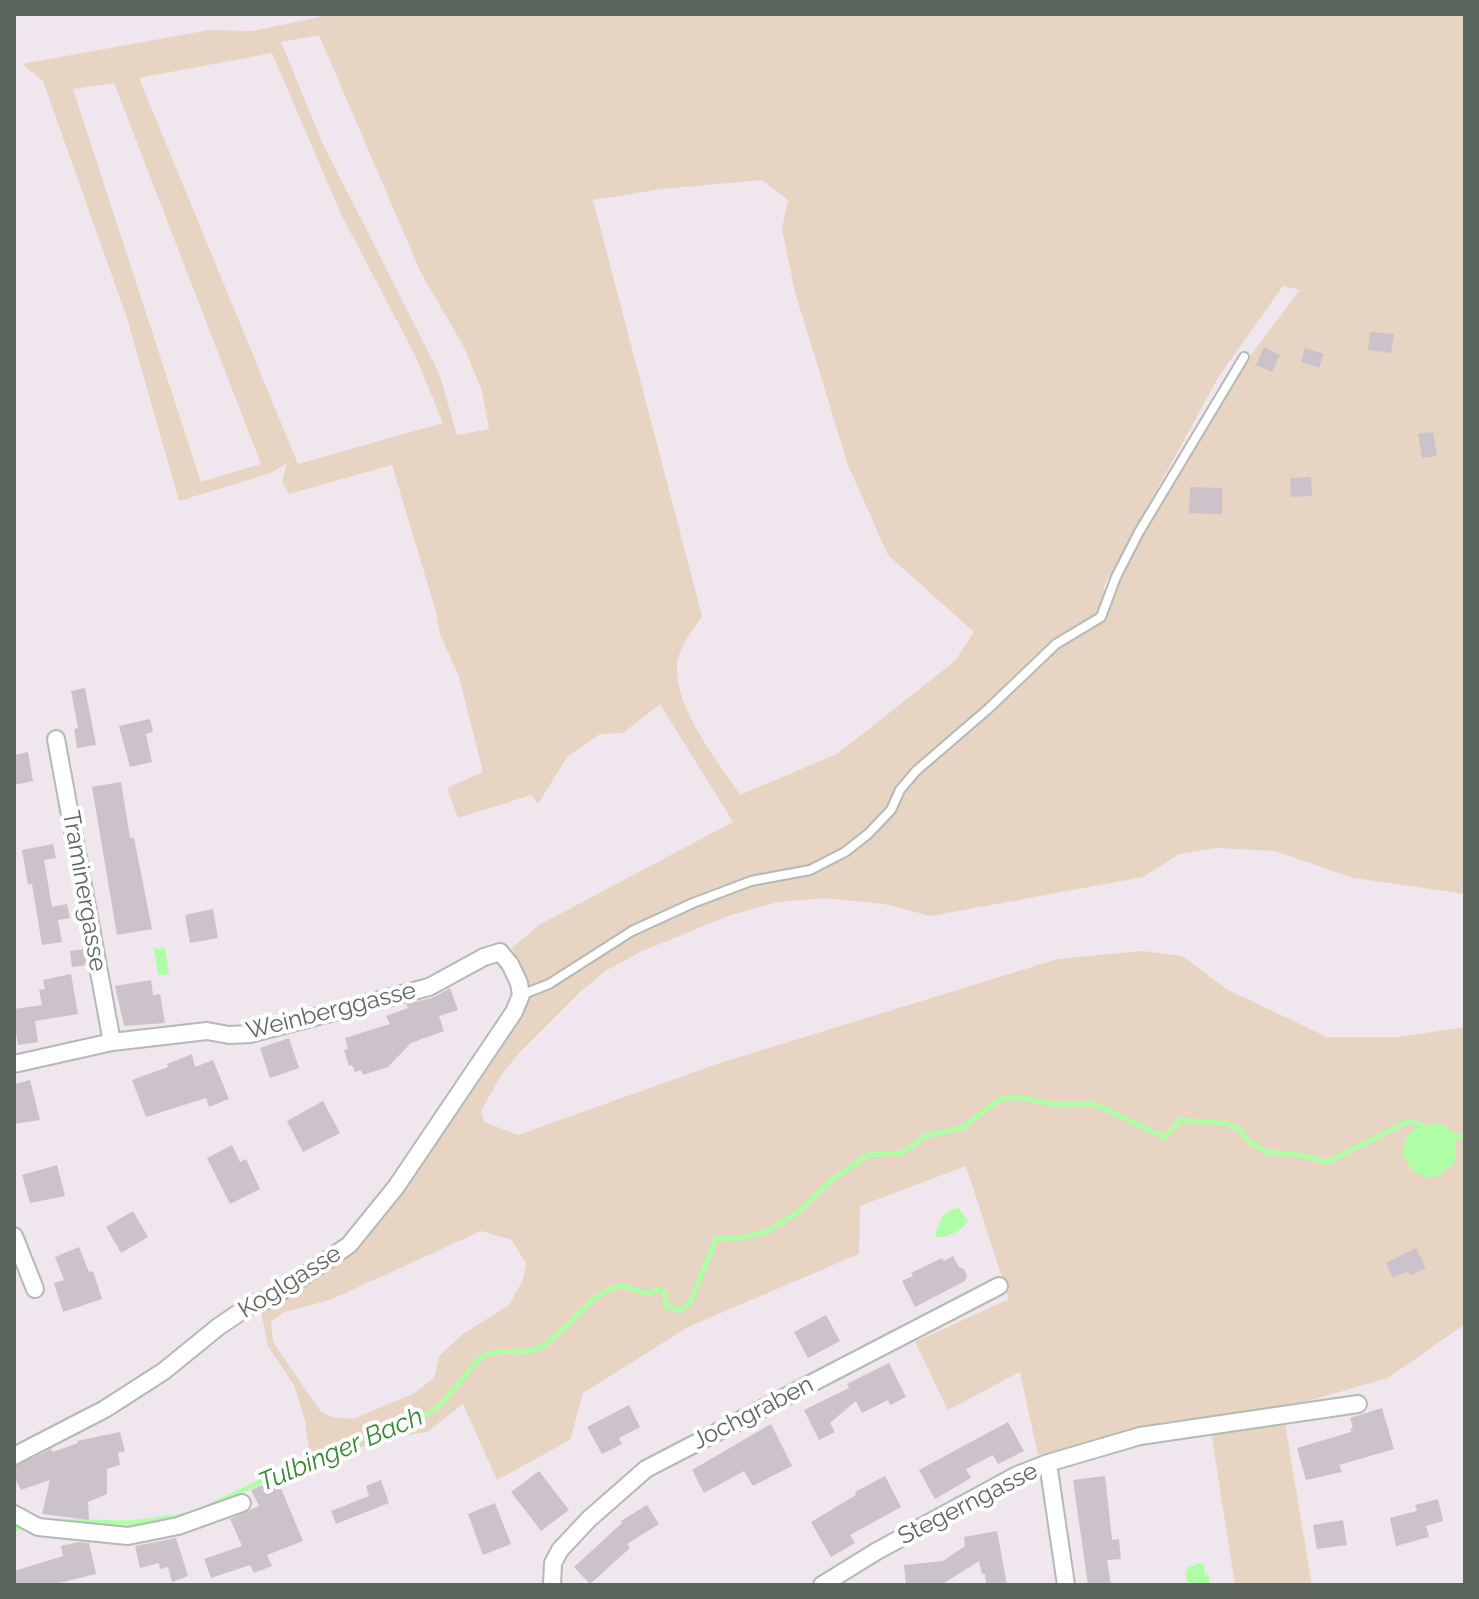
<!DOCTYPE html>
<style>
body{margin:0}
#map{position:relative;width:1479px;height:1599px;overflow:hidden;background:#f0e6ed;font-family:Raleway,sans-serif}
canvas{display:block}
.frame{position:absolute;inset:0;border:16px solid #5d665e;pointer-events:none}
</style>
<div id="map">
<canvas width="1479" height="1599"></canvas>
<div class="frame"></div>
</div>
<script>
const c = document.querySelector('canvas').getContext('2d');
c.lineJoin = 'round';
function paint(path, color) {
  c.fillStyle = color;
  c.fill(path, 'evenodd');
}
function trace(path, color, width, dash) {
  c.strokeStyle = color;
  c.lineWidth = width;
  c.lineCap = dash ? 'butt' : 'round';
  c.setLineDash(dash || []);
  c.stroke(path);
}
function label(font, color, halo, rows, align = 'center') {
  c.font = font + ' Raleway,sans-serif';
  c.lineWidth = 8;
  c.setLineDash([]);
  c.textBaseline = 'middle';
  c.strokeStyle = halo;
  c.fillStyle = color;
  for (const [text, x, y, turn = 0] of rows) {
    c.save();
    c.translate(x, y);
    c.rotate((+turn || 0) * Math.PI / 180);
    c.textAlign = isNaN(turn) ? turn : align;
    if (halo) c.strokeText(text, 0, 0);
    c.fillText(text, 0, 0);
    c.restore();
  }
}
paint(new Path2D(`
 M 333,14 L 1465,14 L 1465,894 L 1353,878 L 1275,851 L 1217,848 L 1179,854 L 1143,877 L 931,916 L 884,904 L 825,898 L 778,902 L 731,915 L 640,952 L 607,970 L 581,991 L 518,1054 L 500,1077 L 481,1111 L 484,1122 L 518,1135 L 717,1064 L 1058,959 L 1142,951 L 1182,956 L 1226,989 L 1327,1037 L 1399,1037 L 1465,1027 L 1465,1324 L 1388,1378 L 1287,1407 L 1162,1422 L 1038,1455 L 1020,1372 L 948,1410 L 915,1342 L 1009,1299 L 966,1166 L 860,1206 L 859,1254 L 688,1327 L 583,1393 L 570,1440 L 497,1480 L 463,1404 L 427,1432 L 388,1438 L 311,1464 L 305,1420 L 294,1385 L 268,1346 L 261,1311 L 339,1260 L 519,1014 L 523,976 L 512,948 L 539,925 L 733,822 L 660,704 L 623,733 L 600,734 L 567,757 L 538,804 L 531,795 L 458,818 L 447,788 L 483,772 L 459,677 L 440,634 L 437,615 L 392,465 L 289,494 L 282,481 L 287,463 L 271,473 L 179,501 L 127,318 L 43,81 L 22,64 L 209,30 L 253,31 ZM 319,35 L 421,273 L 464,347 L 482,391 L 489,429 L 457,435 L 439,373 L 323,144 L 281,42 ZM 272,53 L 342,216 L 416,357 L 443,423 L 298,464 L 139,78 ZM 114,83 L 261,464 L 201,482 L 73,89 ZM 762,180 L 788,200 L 782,229 L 795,292 L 848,465 L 888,555 L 974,632 L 955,661 L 837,754 L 740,795 C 717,760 675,709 677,666 C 678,648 693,630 702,616 L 593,200 L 662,189 ZM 1283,286 L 1300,290 L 1247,360 L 1141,535 L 1112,601 L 1103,588 L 1219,376 ZM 481,1231 L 512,1240 L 526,1264 L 523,1280 L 509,1305 L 463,1334 L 440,1355 L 434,1378 L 413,1394 L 353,1419 L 332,1417 L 321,1412 L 273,1342 L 271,1322 L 284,1312 L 330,1300 Z
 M 1285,1423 L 1312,1585 L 1235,1585 L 1211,1431 Z`), '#e7d4c3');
paint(new Path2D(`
 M 165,948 L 169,974 L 158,975 L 154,949 Z
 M 1437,1123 C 1461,1132 1456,1139 1455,1162 C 1449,1168 1441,1176 1433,1177 C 1420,1181 1401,1162 1403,1148 C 1403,1143 1409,1135 1412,1130 Z
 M 959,1208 L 968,1221 C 962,1231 946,1239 935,1237 C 939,1222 942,1210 959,1208 Z
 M 1200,1563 L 1204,1564 L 1205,1574 L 1209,1575 L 1210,1585 L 1189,1585 L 1185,1573 L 1187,1568 Z`), '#afffa7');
trace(new Path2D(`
 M 1451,1134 L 1465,1138
 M 201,1510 C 246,1489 290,1467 335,1449 C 367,1436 403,1429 432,1411 C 452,1398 472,1360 487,1354 C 503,1347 524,1357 541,1347 C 567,1332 589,1294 617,1287 C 626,1284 637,1290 645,1294 L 660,1289 L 665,1295 L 666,1306 L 679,1311 L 690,1303 L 716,1239 L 741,1238 L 768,1231 L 797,1213 L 833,1179 L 868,1155 L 902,1153 L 926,1136 L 962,1128 L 1000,1099 L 1018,1097 L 1052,1104 L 1094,1104 L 1165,1137 L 1181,1120 L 1228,1124 L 1240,1130 L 1248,1141 L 1267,1152 L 1299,1155 L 1327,1162 L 1409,1121 L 1426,1127
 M 59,1521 L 129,1523 L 184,1516
 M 14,1530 L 20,1527`), '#afffa7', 5);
paint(new Path2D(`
 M 1370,332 L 1394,334 L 1391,353 L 1368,350 Z
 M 1264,347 L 1280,355 L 1272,372 L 1256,365 Z
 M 1305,348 L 1324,354 L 1319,368 L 1301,362 Z
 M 1433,432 L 1437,456 L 1422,458 L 1418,434 Z
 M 1311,477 L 1312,496 L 1291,497 L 1290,478 Z
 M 1190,487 L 1222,488 L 1222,514 L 1189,513 Z
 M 85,688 L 96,745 L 77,748 L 74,729 L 78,728 L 71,691 Z
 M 150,719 L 153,732 L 146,734 L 152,762 L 130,767 L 119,726 Z
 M 28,752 L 33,781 L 14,785 L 14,755 Z
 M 121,782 L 130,838 L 134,838 L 152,929 L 117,935 L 92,787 Z
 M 53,844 L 56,858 L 44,860 L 52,907 L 67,904 L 70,918 L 58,920 L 62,942 L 42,945 L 32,884 L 28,885 L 22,850 Z
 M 213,909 L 218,938 L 190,943 L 185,915 Z
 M 84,949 L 87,965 L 72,967 L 70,951 Z
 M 71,974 L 78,1014 L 35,1021 L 38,1042 L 18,1045 L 16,1033 L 14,1033 L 14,1009 L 42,1005 L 39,990 L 45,989 L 43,980 Z
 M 151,980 L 153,995 L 160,994 L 165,1023 L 124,1026 L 115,986 Z
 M 450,988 L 458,1010 L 439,1016 L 444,1031 L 411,1043 L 388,1067 L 363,1075 L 361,1070 L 355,1072 L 352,1065 L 349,1066 L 344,1050 L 348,1049 L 345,1038 L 390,1024 L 386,1016 L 408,1008 L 406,1004 L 432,998 Z
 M 289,1038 L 299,1068 L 270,1078 L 260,1048 Z
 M 192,1054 L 195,1067 L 213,1060 L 229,1099 L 209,1107 L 206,1098 L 146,1117 L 132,1080 L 168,1067 L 167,1064 Z
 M 30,1080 L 40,1120 L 14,1124 L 14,1084 Z
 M 323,1101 L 340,1133 L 303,1152 L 287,1121 Z
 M 232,1145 L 240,1162 L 246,1159 L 260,1189 L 230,1204 L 207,1158 Z
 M 57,1165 L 65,1196 L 30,1203 L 22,1175 Z
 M 133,1211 L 148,1237 L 121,1253 L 106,1227 Z
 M 79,1247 L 89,1272 L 93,1271 L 102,1299 L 63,1312 L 54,1283 L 64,1280 L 55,1257 Z
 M 1416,1248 L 1426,1268 L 1410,1276 L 1408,1271 L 1393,1278 L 1386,1263 Z
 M 953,1256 L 959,1267 L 964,1269 L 967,1275 L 965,1281 L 915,1307 L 902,1281 L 913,1276 L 911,1273 L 942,1258 L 944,1261 Z
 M 826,1315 L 840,1341 L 808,1358 L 794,1332 Z
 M 889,1363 L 906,1397 L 890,1405 L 888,1400 L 862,1413 L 856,1401 L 830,1423 L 835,1432 L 819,1440 L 804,1410 L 849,1388 L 847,1384 Z
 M 629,1405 L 640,1427 L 619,1438 L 622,1444 L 602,1454 L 587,1427 Z
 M 1382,1408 L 1394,1449 L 1339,1465 L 1342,1472 L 1306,1480 L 1297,1448 L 1351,1432 L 1350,1429 L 1353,1428 L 1350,1418 Z
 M 1008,1422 L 1024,1451 L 998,1464 L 993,1455 L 966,1469 L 971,1478 L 935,1499 L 919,1470 Z
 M 771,1424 L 792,1466 L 753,1486 L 744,1471 L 704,1493 L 692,1470 Z
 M 120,1432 L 125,1451 L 118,1453 L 120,1465 L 107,1469 L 107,1494 L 88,1502 L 89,1520 L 42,1514 L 50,1480 L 21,1490 L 14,1476 L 14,1467 L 51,1449 L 53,1452 L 78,1443 L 77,1441 Z
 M 539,1471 L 569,1510 L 541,1531 L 511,1492 Z
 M 885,1476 L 901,1507 L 850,1535 L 855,1543 L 831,1557 L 811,1522 L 856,1495 L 855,1492 Z
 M 1105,1476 L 1112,1540 L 1119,1539 L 1121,1559 L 1107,1560 L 1111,1585 L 1088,1585 L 1073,1480 Z
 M 277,1479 L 303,1541 L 267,1555 L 272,1566 L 254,1573 L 250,1565 L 211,1578 L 204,1559 L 242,1546 L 230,1519 L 259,1506 L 251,1490 Z
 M 381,1480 L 389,1503 L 336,1524 L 331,1511 L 369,1496 L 366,1486 Z
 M 1438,1499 L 1443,1521 L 1426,1526 L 1429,1537 L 1396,1546 L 1390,1518 L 1417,1511 L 1415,1505 Z
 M 495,1503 L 511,1544 L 483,1555 L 468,1514 Z
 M 647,1505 L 659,1524 L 627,1544 L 630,1548 L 590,1584 L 574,1567 L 622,1523 L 621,1521 Z
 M 1343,1520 L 1347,1545 L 1317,1549 L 1313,1525 Z
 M 997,1531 L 1007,1585 L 986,1585 L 985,1574 L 982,1574 L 979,1561 L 941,1585 L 906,1585 L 904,1565 L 943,1561 L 965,1546 L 964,1537 Z
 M 176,1538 L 188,1576 L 172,1582 L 168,1567 L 160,1569 L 159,1563 L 140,1568 L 135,1546 Z
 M 79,1542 L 89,1543 L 96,1574 L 50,1585 L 14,1585 L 14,1571 L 63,1556 L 61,1546 Z`), '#cbc2ca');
const lane = new Path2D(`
 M 521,995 L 549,984 L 632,931 L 693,903 L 751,881 L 810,870 L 845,852 L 868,834 L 891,810 L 900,790 L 916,771 L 988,709 L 1056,644 L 1101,617 L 1116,577 L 1139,532 L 1244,357`);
const street = new Path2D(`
 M 56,739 L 112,1042
 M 14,1064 L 112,1042 L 207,1031 L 229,1035 L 250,1034 L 429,987 L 484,957 L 500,952 L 510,964 L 519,983 L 521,995 L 514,1012 L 396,1187 L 349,1245 L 270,1299 L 252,1304 L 218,1327 L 164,1371 L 105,1409 L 14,1456
 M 14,1236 L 35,1289
 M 1048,1463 L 1066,1585
 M 14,1514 L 38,1527 L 128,1536 L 178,1526 L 242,1503
 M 552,1585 L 553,1563 L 560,1550 L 589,1519 L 646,1469 L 999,1286
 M 822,1585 L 877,1551 L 1017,1475 L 1048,1463 L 1140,1436 L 1358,1404`);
trace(lane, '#b3bab4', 12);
trace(street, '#b3bab4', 20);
trace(lane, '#fff', 8);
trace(street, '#fff', 16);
label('24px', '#5d665e', '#fff', [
 ["Traminergasse",84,891,80],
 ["Weinberggasse",331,1011,-14],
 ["Koglgasse",290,1282,-32],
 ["Jochgraben",753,1413,-27],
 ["Stegerngasse",968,1504,-27]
]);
label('italic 26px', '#368534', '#fff', [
 ["Tulbinger Bach",341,1450,-23]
]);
</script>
